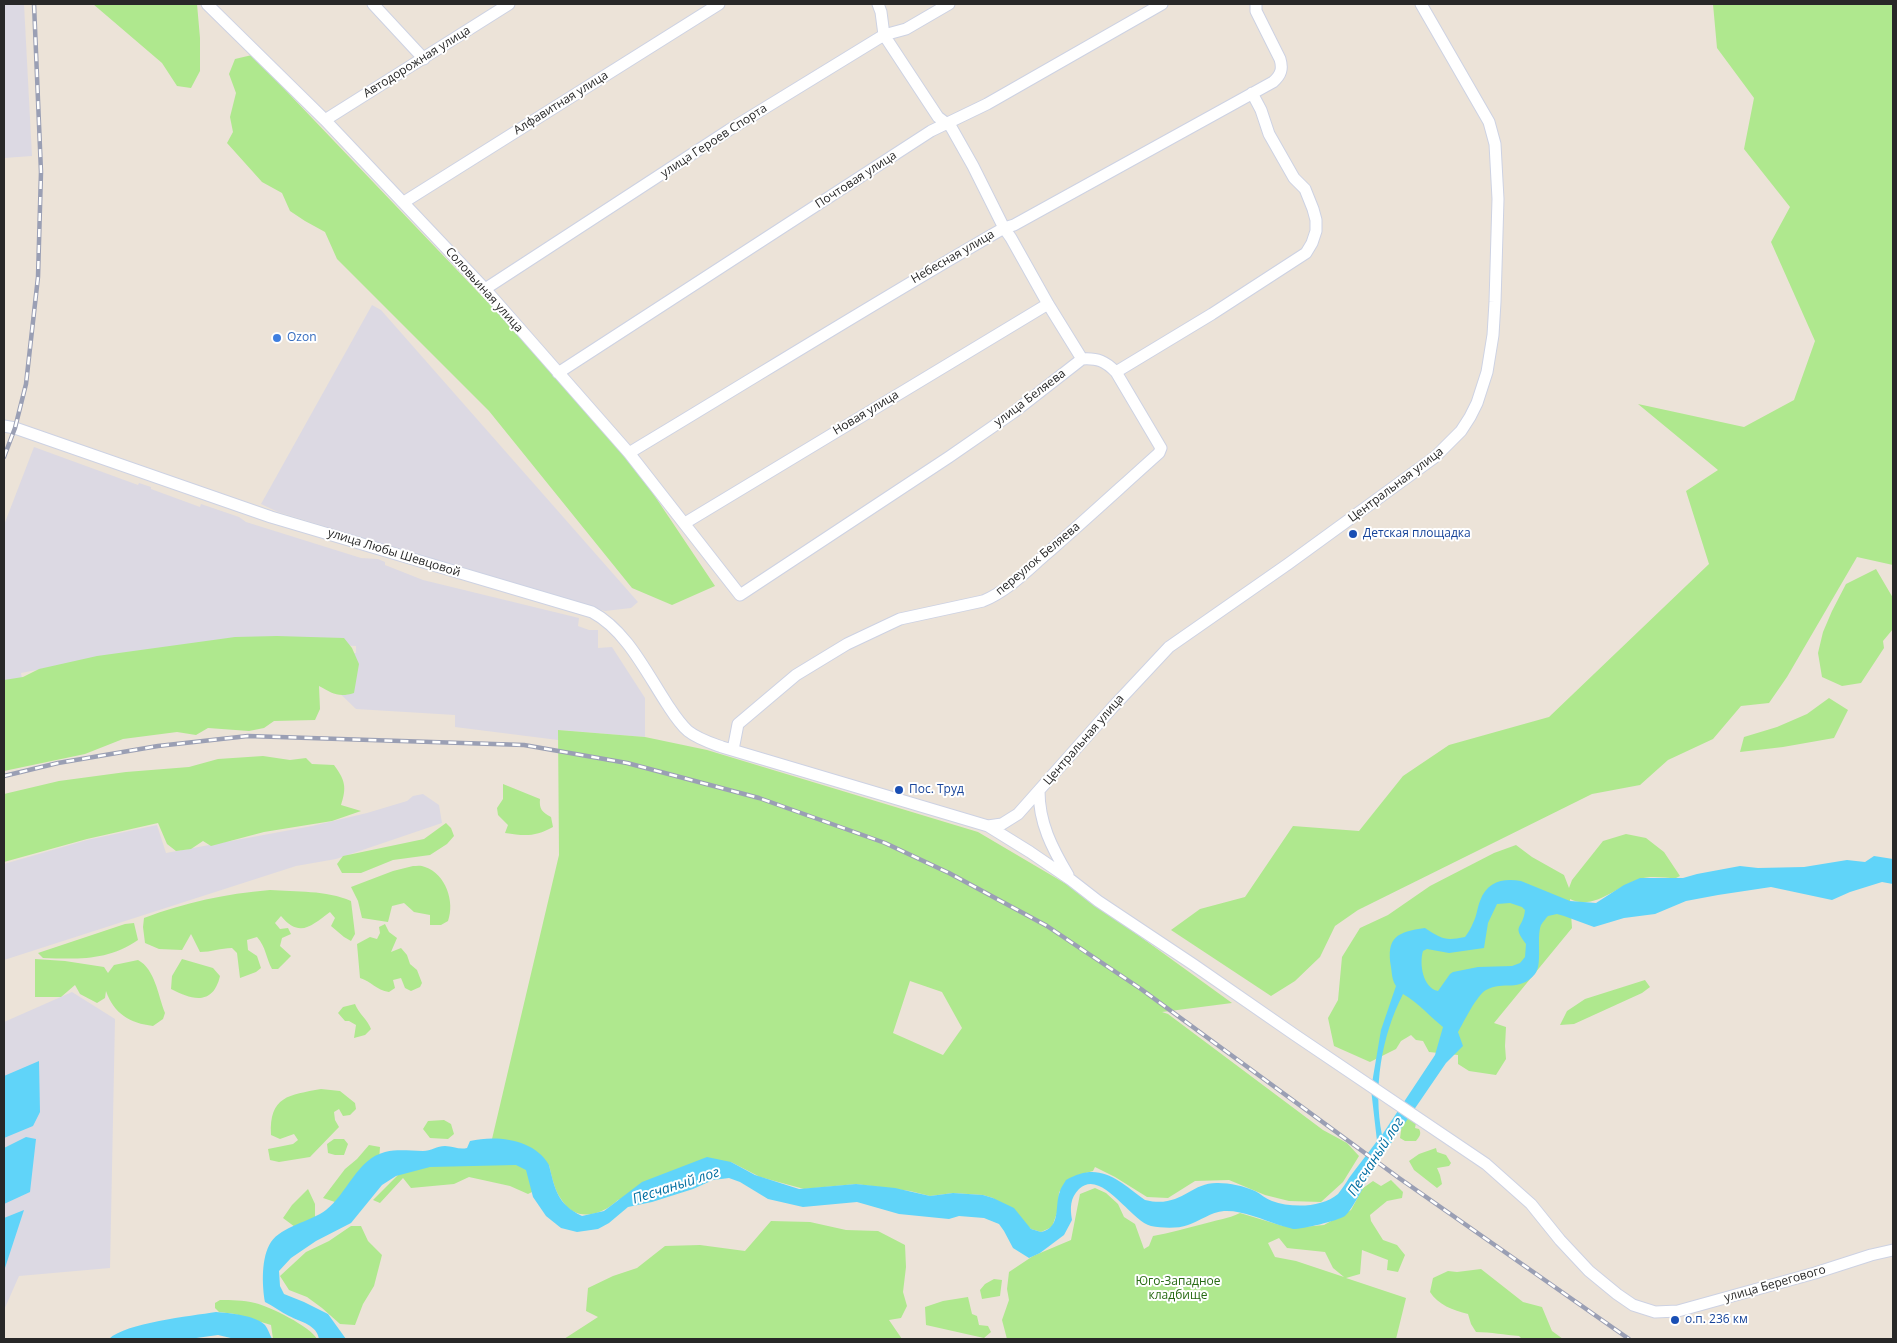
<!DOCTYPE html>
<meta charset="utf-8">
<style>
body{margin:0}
#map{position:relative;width:1897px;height:1343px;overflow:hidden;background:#ece3d8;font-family:"Open Sans",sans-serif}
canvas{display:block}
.frame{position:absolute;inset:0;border:5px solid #282828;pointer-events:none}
</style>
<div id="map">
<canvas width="1897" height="1343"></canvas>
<div class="frame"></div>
</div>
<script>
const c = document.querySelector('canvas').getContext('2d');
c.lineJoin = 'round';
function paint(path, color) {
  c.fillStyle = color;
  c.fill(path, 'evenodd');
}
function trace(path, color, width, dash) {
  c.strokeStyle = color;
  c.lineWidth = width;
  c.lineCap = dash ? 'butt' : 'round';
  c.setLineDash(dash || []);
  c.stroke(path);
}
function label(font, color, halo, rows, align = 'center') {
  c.font = font + ' "Open Sans",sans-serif';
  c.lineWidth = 4;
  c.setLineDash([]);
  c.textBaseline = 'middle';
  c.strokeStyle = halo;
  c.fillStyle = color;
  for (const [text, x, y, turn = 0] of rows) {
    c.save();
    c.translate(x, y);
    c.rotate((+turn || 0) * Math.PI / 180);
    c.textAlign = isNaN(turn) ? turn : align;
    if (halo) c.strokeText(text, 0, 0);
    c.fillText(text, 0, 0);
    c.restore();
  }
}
paint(new Path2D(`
 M 4,4 L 24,4 L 32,156 L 4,158 Z
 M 372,305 L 381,310 L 638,602 L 631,608 L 605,611 L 278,512 L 261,504 Z
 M 34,447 L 138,485 L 139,483 L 151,487 L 151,489 L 200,507 L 201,504 L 239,517 L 246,522 L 361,558 L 378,559 L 385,562 L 385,565 L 423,580 L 579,618 L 578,626 L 589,630 L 598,630 L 598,648 L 612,647 L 645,698 L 645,737 L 559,730 L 558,740 L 455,727 L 455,715 L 356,709 L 329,683 L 329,654 L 356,653 L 356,646 L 338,645 L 114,655 L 21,673 L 22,679 L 4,682 L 4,525 Z
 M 423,794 L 439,805 L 442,823 L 336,859 L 296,866 L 4,960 L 4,864 L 87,840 L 157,825 L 166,853 L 312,826 L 367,813 L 407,801 L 413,796 Z
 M 72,992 L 115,1019 L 110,1268 L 19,1276 L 4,1310 L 4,1022 Z`), '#dcd9e3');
paint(new Path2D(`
 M 93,4 L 197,4 L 200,38 L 200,71 L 191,88 L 177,86 L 162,63 Z
 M 1713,4 L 1893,4 L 1893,565 L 1857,557 L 1787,677 L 1769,703 L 1741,706 L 1713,739 L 1668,760 L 1640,785 L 1592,794 L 1358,910 L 1335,926 L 1320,957 L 1295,981 L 1271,996 L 1171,930 L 1200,909 L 1245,897 L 1293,826 L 1359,831 L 1403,776 L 1449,745 L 1549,717 L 1709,564 L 1686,491 L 1718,470 L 1638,404 L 1744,427 L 1794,400 L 1815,341 L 1771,242 L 1790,207 L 1744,149 L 1754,98 L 1717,48 Z
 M 252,55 L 518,334 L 590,413 L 648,486 L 715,586 L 672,605 L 632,588 L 489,411 L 337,259 L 325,232 L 305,221 L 290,211 L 282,193 L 262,182 L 227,143 L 233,132 L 230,117 L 236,93 L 229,74 L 235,59 Z
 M 1876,569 L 1893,598 L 1893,629 L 1883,641 L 1884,648 L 1861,683 L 1842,686 L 1822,677 L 1818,653 L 1823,632 L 1832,611 L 1846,584 Z
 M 277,636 L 344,638 L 352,648 L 359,664 L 354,693 C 338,698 332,693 319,686 L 320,709 L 315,720 L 274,721 L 264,728 L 249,731 L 208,728 L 196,735 L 177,732 L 123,739 L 85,754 L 4,771 L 4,680 L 23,677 L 39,669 L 97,656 L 235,637 Z
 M 1829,698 L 1848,710 L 1834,738 L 1783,747 L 1740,752 L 1744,737 L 1777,727 L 1807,714 Z
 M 558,730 L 645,737 L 707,750 L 978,832 L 1073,888 L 1232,1003 L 1162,1012 L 1168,1014 L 1323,1130 L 1347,1143 L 1359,1156 L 1343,1182 L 1321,1202 L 1289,1201 L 1265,1195 L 1229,1180 L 1195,1181 L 1168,1198 L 1147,1197 L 1115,1177 L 1095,1167 L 1093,1171 L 1082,1174 L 1059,1192 L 1058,1210 L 1052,1227 L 1041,1232 L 1031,1229 L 993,1198 L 983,1195 L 953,1193 L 930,1196 L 910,1191 L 856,1184 L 804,1189 L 760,1177 L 731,1162 L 618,1200 C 601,1216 575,1223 561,1199 C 554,1189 552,1177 549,1165 L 492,1139 L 559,855 ZM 910,981 L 942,992 L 962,1028 L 943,1055 L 893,1033 Z
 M 263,756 L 290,760 L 306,758 L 312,764 L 334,765 C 345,780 347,787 341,805 L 361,811 L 332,821 L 264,832 L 211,846 L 203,841 L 191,849 L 176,851 L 167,844 L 158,823 L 87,839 L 4,862 L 4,794 L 59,781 L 126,772 L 189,767 L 218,759 Z
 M 503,784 L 540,799 C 539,809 542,812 551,817 L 553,827 C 535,837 525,836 505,833 L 508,825 L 498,815 L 497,808 L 503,799 Z
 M 446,823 L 451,828 L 454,836 L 447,844 L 430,855 L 393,860 L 361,873 L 342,873 L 337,864 L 343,856 L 424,839 Z
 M 1626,834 L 1646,838 L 1664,852 L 1680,876 L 1676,878 C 1665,878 1650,875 1640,879 C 1617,886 1594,911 1570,899 L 1572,928 L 1494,1023 L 1506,1027 L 1505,1046 L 1506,1059 L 1496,1075 L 1469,1071 L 1458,1064 L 1458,1055 L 1429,1052 L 1423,1041 L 1416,1040 L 1411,1035 L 1401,1041 L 1396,1049 L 1370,1062 L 1334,1046 L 1328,1018 L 1338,1000 L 1342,957 L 1360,928 L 1388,915 L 1430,886 L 1494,853 L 1516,845 L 1532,857 L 1564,875 L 1569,888 L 1572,880 L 1603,841 Z
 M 413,866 C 416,866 421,865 425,867 C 446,874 455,902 448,921 L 441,925 L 430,925 L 430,915 L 414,912 L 404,903 L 392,906 L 388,922 L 362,918 L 358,901 L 351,887 L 393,871 Z
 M 270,890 C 296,892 326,890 351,901 L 355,934 L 351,941 L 344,937 L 331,926 L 335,918 L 330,912 C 312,925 300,939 281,916 L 275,923 L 280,929 L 288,928 L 291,934 L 282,938 L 280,946 L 291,956 L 278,969 L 272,969 C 266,958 266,947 257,937 L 247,940 L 248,950 L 257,956 L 261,968 L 256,972 L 240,978 L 237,953 L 232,948 C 221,948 211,952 200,952 L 191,934 L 182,950 L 159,949 L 145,943 L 143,927 L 144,918 C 187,902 224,894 270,890 Z
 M 134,923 L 138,940 C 108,961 78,959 43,958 L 38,953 L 125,924 Z
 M 385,924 L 389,932 L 397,938 L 391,952 L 401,948 L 407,955 L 410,964 L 417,970 L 422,983 L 420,987 L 411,991 L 405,988 L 401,978 L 393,980 L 395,988 L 389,992 C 376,990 371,981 360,978 L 357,944 L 370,937 L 377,939 L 380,933 L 379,927 Z
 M 35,959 L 65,961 L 104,967 L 108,973 L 114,965 L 138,960 C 155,969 158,995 165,1013 L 163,1019 L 153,1026 C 130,1023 114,1014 106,991 L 105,998 L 97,1003 L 80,994 L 75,985 L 61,997 L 35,997 Z
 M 182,959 L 213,968 L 220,976 C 213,1006 192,1000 171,989 L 172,976 Z
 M 1645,980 L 1650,987 L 1642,993 L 1574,1024 L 1560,1025 L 1567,1011 L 1585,999 Z
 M 355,1004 C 359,1014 367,1019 371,1029 L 365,1035 L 354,1038 L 356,1025 L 349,1021 L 345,1021 L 338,1013 L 343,1007 Z
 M 321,1089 L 340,1091 L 355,1103 L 356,1109 L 350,1115 L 343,1116 L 339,1109 L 334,1112 L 335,1120 L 339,1127 L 310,1157 L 279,1162 L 270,1160 L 268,1149 L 293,1144 L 298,1140 L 294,1134 L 280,1139 L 271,1135 C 269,1096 289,1095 321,1089 Z
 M 1413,1117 L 1416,1123 L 1415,1128 L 1419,1129 C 1422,1134 1419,1137 1416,1141 L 1405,1141 L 1400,1138 L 1402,1124 L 1405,1119 Z
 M 444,1120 L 451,1124 L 454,1134 L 448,1139 L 430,1138 L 423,1129 L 428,1121 Z
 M 334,1139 L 344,1139 L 348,1144 L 344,1155 L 335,1155 L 328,1153 L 327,1144 Z
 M 369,1145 L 380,1147 L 379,1161 L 335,1202 L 323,1198 L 345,1169 L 357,1159 Z
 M 1436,1148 L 1437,1152 L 1446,1155 L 1451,1163 L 1449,1166 L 1437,1168 L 1440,1175 L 1442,1184 L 1437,1188 L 1414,1170 L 1409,1161 L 1419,1154 Z
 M 445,1159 L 528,1165 L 533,1187 L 532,1192 L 528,1194 L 510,1186 L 469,1177 L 454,1184 L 411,1188 L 403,1178 L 380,1203 L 373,1200 L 400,1173 Z
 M 1391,1180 L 1403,1192 L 1402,1198 L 1387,1201 L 1370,1215 L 1371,1221 L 1383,1240 L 1397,1245 L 1405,1255 L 1398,1272 L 1387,1270 L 1388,1260 L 1362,1250 L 1360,1274 L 1346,1278 L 1406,1298 L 1396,1339 L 1007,1339 L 1002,1320 L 1009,1300 L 1007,1289 L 1009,1272 L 1033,1256 L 1071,1240 L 1080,1194 L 1095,1188 L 1106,1193 L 1118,1204 L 1124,1217 L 1135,1224 L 1144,1249 L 1149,1246 L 1153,1236 C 1170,1233 1186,1228 1203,1224 C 1216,1220 1228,1219 1240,1213 L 1283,1226 L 1303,1227 L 1324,1225 L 1351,1210 L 1363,1188 L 1373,1181 L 1381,1186 ZM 1279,1238 L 1287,1248 L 1325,1252 L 1333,1268 L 1344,1277 L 1296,1261 L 1275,1257 L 1268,1243 Z
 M 308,1189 L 315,1204 L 315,1219 L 295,1227 L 283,1218 L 292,1205 Z
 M 771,1221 L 810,1222 L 846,1230 L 878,1231 L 905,1245 L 906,1267 L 903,1292 L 907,1306 L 901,1318 L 889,1320 L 902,1339 L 564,1339 L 598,1317 L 586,1311 L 588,1288 L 613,1276 L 637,1268 L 665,1246 L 700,1245 L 745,1251 Z
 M 351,1226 L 361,1226 L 368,1241 L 382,1255 L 374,1286 L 363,1304 L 355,1325 L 340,1324 L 322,1308 L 307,1297 L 289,1290 L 280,1276 L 306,1252 L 329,1241 Z
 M 1481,1269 L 1523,1302 L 1542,1307 L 1552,1331 L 1563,1339 L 1522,1339 L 1519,1336 C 1505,1335 1491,1332 1476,1332 L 1471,1324 L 1468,1314 C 1453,1310 1438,1305 1430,1292 L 1433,1278 L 1448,1271 L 1457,1272 Z
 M 994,1279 L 1002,1280 L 1000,1296 L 982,1299 L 980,1290 L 985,1284 Z
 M 968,1297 L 972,1314 L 977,1316 L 979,1325 L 988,1326 L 991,1332 L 984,1338 L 926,1325 L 925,1307 L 943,1301 Z
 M 220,1300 C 231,1300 243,1300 255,1303 C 269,1306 311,1327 317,1339 L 273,1339 L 271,1325 L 235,1314 L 219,1312 L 215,1308 L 215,1303 Z`), '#afe88e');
paint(new Path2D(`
 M 1874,856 L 1893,859 L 1893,884 L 1882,882 L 1850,892 L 1832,900 L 1771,887 L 1718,895 L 1686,901 L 1655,914 L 1624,918 L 1594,927 L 1564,916 L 1557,914 L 1548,916 C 1546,918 1543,922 1541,925 C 1536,938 1543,964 1535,974 C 1519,993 1504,980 1486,990 C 1476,996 1464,1022 1458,1032 L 1463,1046 L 1446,1063 L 1368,1177 C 1366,1184 1351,1211 1345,1216 C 1337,1221 1303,1229 1293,1229 C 1289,1228 1283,1226 1279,1225 C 1261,1219 1242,1210 1224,1211 C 1211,1212 1200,1221 1188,1225 C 1177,1229 1162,1228 1151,1226 C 1130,1221 1102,1168 1079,1189 C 1070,1198 1070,1208 1072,1220 L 1064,1235 L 1040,1253 L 1029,1258 L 1013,1248 L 1004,1231 L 999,1224 L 984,1218 L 959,1216 L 949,1219 L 899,1214 L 857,1202 L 803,1207 L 768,1199 L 740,1182 L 729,1178 L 713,1180 L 693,1189 L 652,1202 L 628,1207 L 609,1223 L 598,1229 L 577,1232 L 561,1228 L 546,1216 L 533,1197 L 526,1170 L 516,1165 L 430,1167 L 396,1176 L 382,1185 L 351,1223 L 316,1241 L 291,1258 L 279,1271 L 280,1286 L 284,1294 L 304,1302 L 328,1314 L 346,1339 L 319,1339 C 317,1325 301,1322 289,1316 C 281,1312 273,1306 265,1302 C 262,1285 261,1257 271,1242 C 282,1226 310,1222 326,1210 C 347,1194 357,1159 385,1152 C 399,1149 409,1151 423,1151 C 431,1151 437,1146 445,1146 C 453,1146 459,1150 467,1148 L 470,1141 C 497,1135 534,1139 549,1165 C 555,1189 557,1204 582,1216 L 604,1211 L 642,1182 L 707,1157 L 731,1162 L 755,1175 L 799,1189 L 856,1184 L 895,1188 L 930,1196 L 953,1193 L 983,1195 L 993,1198 L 1014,1208 L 1031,1229 L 1041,1232 C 1062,1227 1054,1206 1060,1191 C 1061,1187 1064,1184 1066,1180 C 1100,1160 1119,1181 1145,1200 C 1181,1209 1190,1182 1218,1183 C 1230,1183 1244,1186 1255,1191 C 1261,1194 1266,1199 1272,1201 C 1291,1208 1322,1208 1338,1194 C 1342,1189 1346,1183 1349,1178 C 1358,1166 1368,1153 1377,1141 L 1371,1089 L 1381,1030 L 1396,986 C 1392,980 1392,974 1391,967 C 1386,937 1397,932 1425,928 C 1442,939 1445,941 1465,937 C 1468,933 1471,928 1473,923 C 1477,916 1477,908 1480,901 C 1487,882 1502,878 1521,881 L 1570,901 L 1596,903 L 1624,885 L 1640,878 L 1683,878 L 1697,874 L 1740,866 L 1758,868 L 1804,867 L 1847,860 L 1865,862 ZM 1510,903 L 1522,907 L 1525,910 C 1523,930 1511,924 1526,944 L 1525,957 L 1520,963 L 1512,966 L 1478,967 L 1453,972 L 1450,974 L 1438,991 C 1423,988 1419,964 1423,951 L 1427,949 L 1449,953 L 1484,948 L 1488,923 L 1497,904 ZM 1403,994 C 1420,1004 1428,1015 1443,1027 L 1435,1055 L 1382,1135 C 1373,1089 1381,1037 1403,994 Z
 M 39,1061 L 40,1112 L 33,1126 L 4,1138 L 4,1076 Z
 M 26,1137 L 36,1139 L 30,1192 L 4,1204 L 4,1148 Z
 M 24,1210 L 4,1271 L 4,1218 Z
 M 216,1312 C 229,1313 255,1315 265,1325 C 268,1329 270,1335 272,1339 L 235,1339 L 218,1335 L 189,1339 L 109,1339 C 125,1323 191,1316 216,1312 Z`), '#60d4f9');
const minor = new Path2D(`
 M 207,4 L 325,120 L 485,289 L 629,453 L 740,595 L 949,457 L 1014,412 L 1082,359 C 1098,358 1105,361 1116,372 L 1212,314 L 1306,253 L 1312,243 L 1316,231 L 1316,220 L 1313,209 L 1305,189 L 1294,178 L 1269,134 L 1261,110 L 1252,93
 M 373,4 L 424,59
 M 878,4 L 881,12 L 884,35 L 938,117 L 951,127 L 973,166 L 1004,228 L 1011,238 L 1048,304 L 1082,359
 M 325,120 L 509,4
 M 404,202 L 719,4
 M 485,289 L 729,130 L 884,35 L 906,29 L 949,4
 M 558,373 L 931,131 L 987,104 L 1162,4
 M 4,426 L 15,428 L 271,517 L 592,612 C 626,630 646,672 667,704 C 673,713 679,723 688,731 C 698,739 711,743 722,747 L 988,826 L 1030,852 L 1071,880 L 1098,901 L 1194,965 L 1295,1035 L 1486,1164 L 1531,1204 L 1560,1240 L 1589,1271 L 1617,1294 L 1633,1305 L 1655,1312 L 1678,1311 L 1815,1273 L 1871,1255 L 1893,1250
 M 629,453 C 754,378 877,301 1004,228 L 1014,225 L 1273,82 C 1281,75 1283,69 1280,59 L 1256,11 L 1256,4
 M 685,523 L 1048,304
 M 733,750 L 738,724 L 796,675 L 847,644 L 900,619 L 983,601 C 1006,592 1026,572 1044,556 C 1083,522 1121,487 1159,453 L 1161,448 L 1116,372
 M 1039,791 C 1039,823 1052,848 1068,875
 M 988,826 L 1002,824 L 1018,814 L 1112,708 L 1169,647 L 1288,564 L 1435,457 L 1461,431 L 1470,417 L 1477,403 L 1487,372 L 1493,335 L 1495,302 L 1498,199 L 1495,144 L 1489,122 L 1421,4`);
trace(minor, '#cdd2e3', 13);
trace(minor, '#fff', 11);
const rail = new Path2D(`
 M 4,457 L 15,428 L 26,384 L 38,277 L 41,172 L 34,4
 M 4,776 L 58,763 L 158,746 L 248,736 L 524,745 L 627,763 L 759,798 L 885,843 L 949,873 L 1047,926 L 1141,989 L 1399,1178 L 1629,1339`);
trace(rail, '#9a9fb4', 4.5);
trace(rail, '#fff', 2.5, [8]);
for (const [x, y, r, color] of [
 [277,338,5,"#3f7fe0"],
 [1353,534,5,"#1a4fb4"],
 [899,790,5,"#1a4fb4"],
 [1675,1320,5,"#1a4fb4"]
]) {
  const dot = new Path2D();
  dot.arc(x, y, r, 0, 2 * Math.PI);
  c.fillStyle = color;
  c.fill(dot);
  trace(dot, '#fff', 2);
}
label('12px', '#282828', '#fff', [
 ["Автодорожная улица",417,62,-32],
 ["Алфавитная улица",561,103,-32],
 ["улица Героев Спорта",714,141,-33],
 ["Почтовая улица",856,180,-33],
 ["Небесная улица",953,257,-30],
 ["Соловьиная улица",484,290,48],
 ["улица Беляева",1030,398,-37],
 ["Новая улица",866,413,-31],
 ["Центральная улица",1396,485,-37],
 ["улица Любы Шевцовой",394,553,17],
 ["переулок Беляева",1038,559,-40],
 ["Центральная улица",1084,740,-49],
 ["улица Берегового",1775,1284,-16]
]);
label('12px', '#366cbe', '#fff', [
 ["Ozon",287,338]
], 'left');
label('12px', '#164399', '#fff', [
 ["Детская площадка",1363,534],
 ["Пос. Труд",909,790],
 ["о.п. 236 км",1685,1320]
], 'left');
label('12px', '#276a13', '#fff', [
 ["Юго-Западное",1178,1282],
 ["кладбище",1178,1296]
]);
label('italic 14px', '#026fa2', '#fff', [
 ["Песчаный лог",1376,1157,-57],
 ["Песчаный лог",676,1186,-18]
]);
</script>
